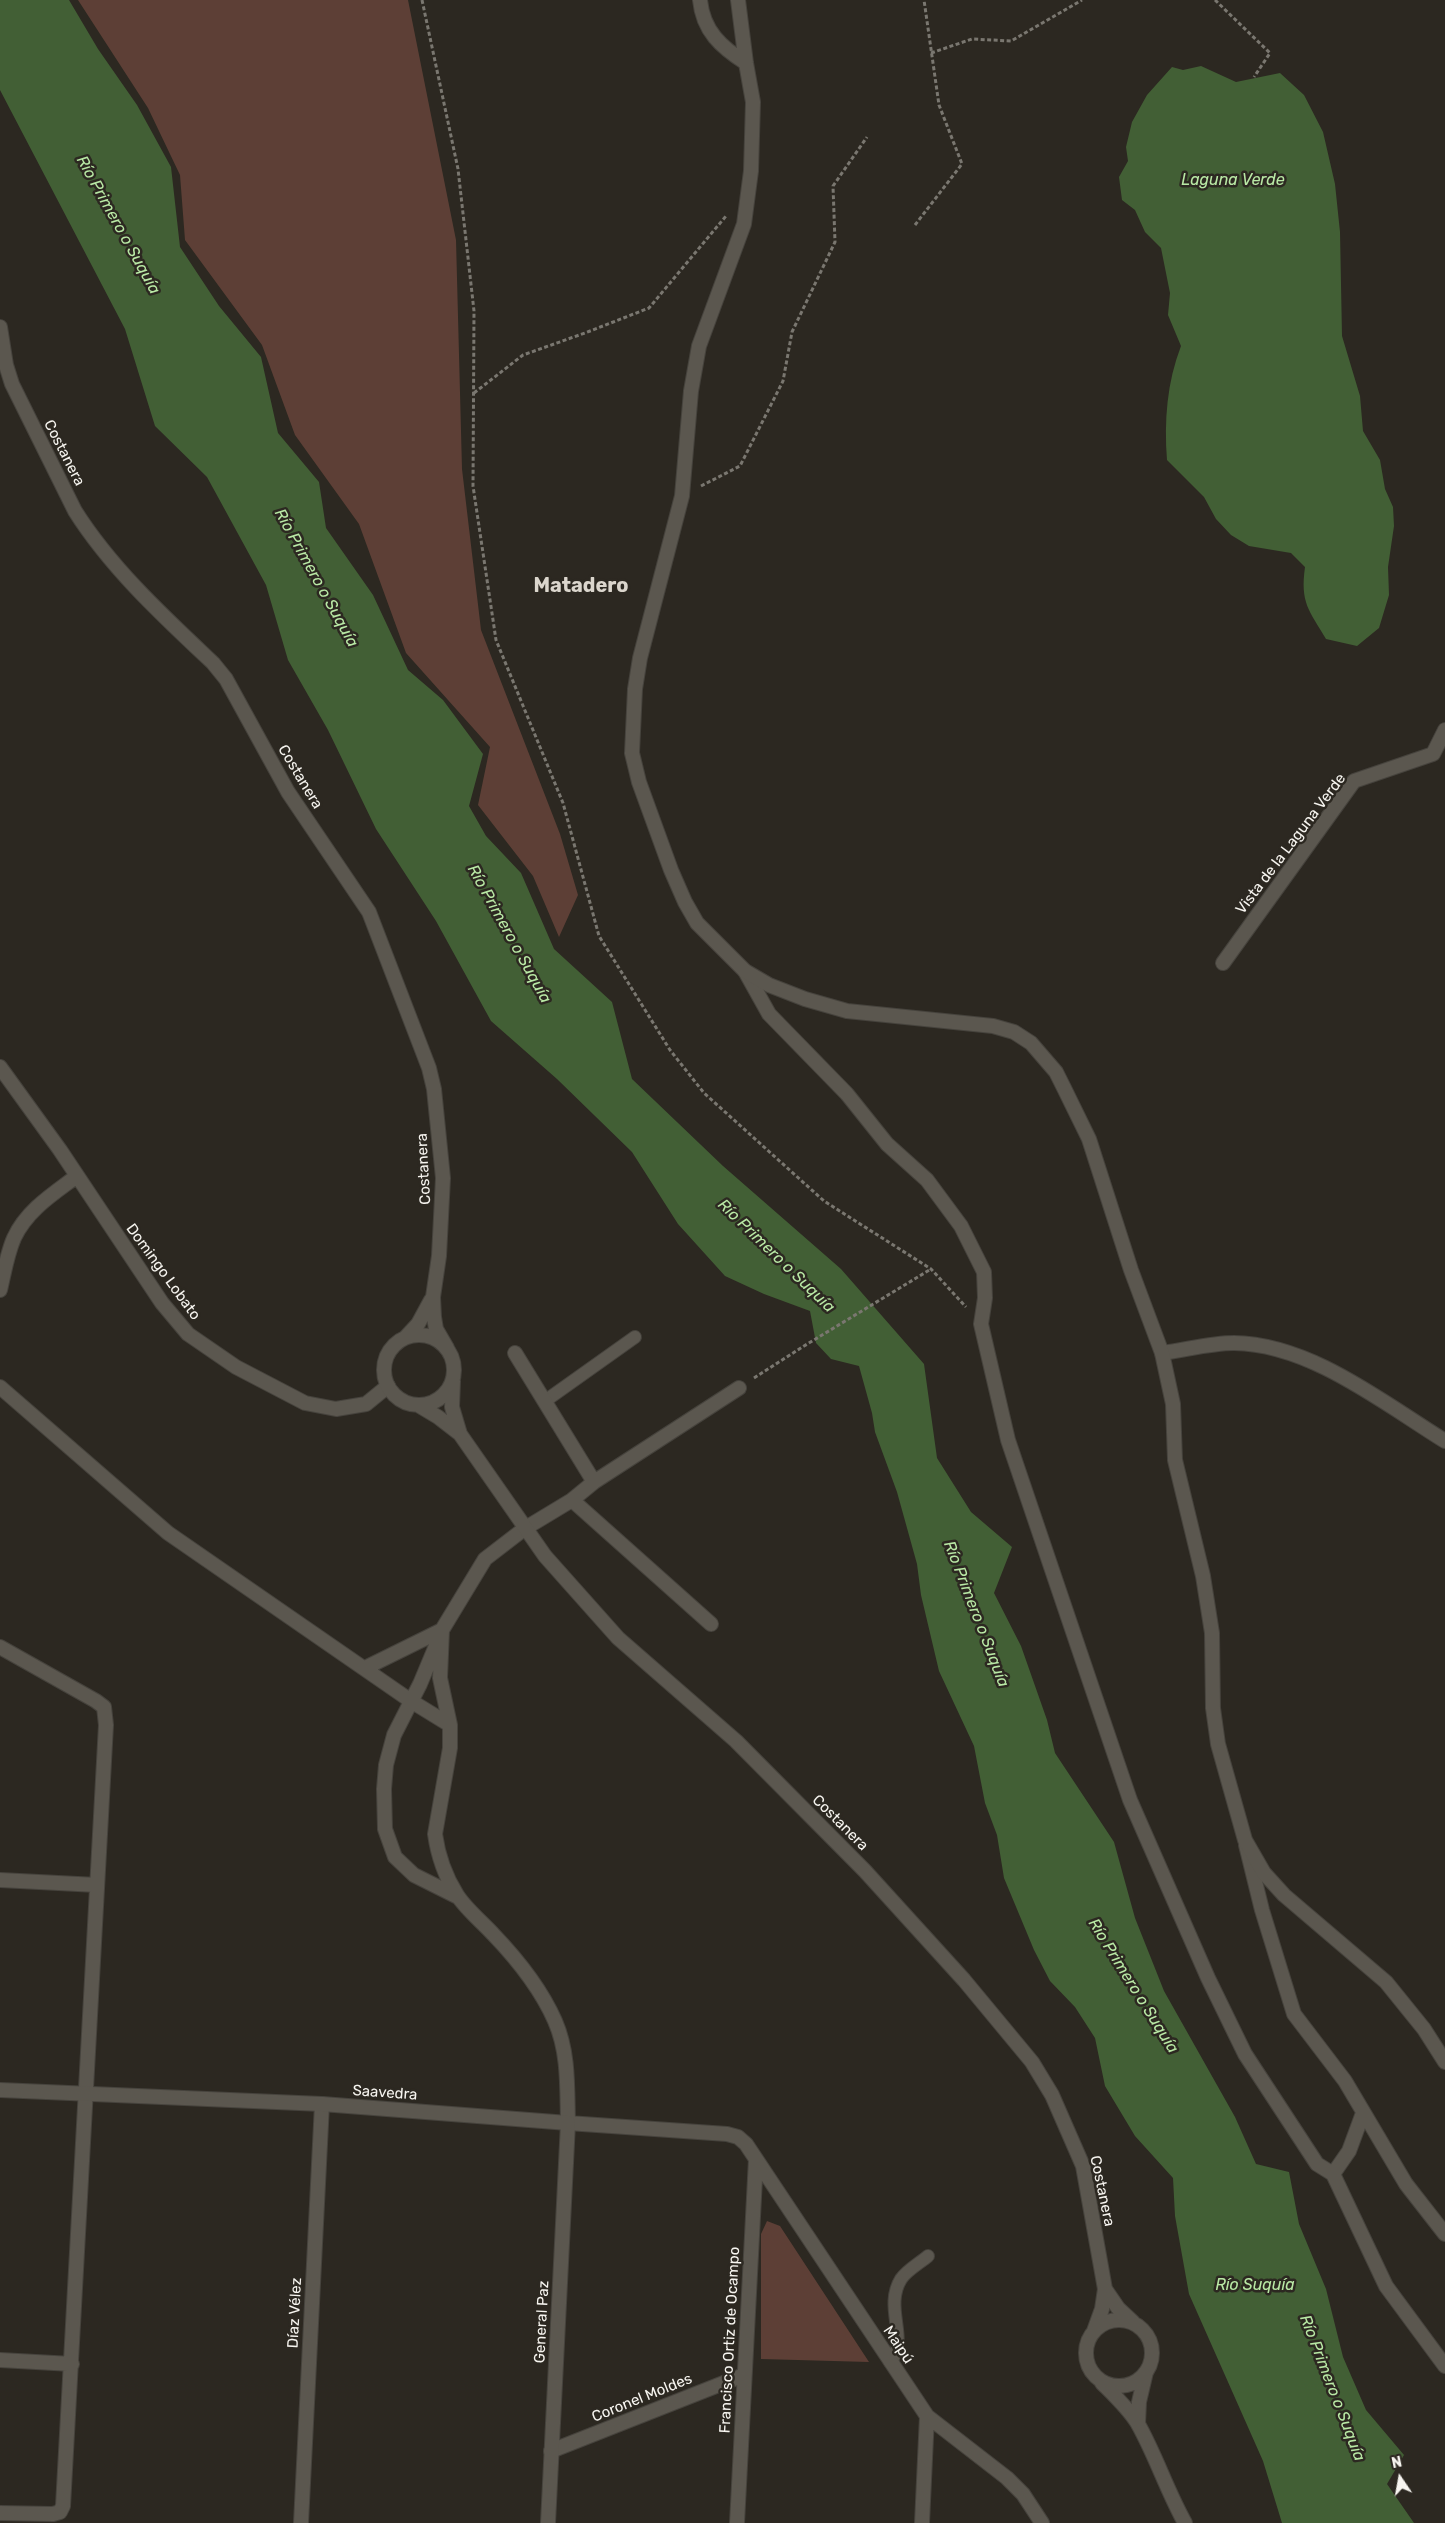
<!DOCTYPE html>
<meta charset="utf-8">
<style>
body{margin:0}
#map{position:relative;width:1445px;height:2523px;overflow:hidden;background:#2c2821;font-family:Rubik,sans-serif}
canvas{display:block}
.north{position:absolute;left:1375px;top:2453px;width:50px;height:50px;-webkit-text-stroke:4px #2c2821;paint-order:stroke;rotate:348deg;font-size:14px;font-weight:700;line-height:20px;text-align:center;color:#f6f4ef}
.north::after{content:'';display:block;margin:auto;width:18px;height:22px;background:#f6f4ef;clip-path:polygon(50% 0,100% 100%,50% 72%,0 100%)}
</style>
<div id="map">
<canvas width="1445" height="2523"></canvas>
<div class="north">N</div>
</div>
<script>
const c = document.querySelector('canvas').getContext('2d');
c.lineJoin = 'round';
function paint(path, color) {
  c.fillStyle = color;
  c.fill(path, 'evenodd');
}
function trace(path, color, width, dash) {
  c.strokeStyle = color;
  c.lineWidth = width;
  c.lineCap = dash ? 'butt' : 'round';
  c.setLineDash(dash || []);
  c.stroke(path);
}
function label(font, color, halo, rows, align = 'center') {
  c.font = font + ' Rubik,sans-serif';
  c.lineWidth = 5;
  c.setLineDash([]);
  c.textBaseline = 'middle';
  c.strokeStyle = halo;
  c.fillStyle = color;
  for (const [text, x, y, turn = 0] of rows) {
    c.save();
    c.translate(x, y);
    c.rotate((+turn || 0) * Math.PI / 180);
    c.textAlign = isNaN(turn) ? turn : align;
    if (halo) c.strokeText(text, 0, 0);
    c.fillText(text, 0, 0);
    c.restore();
  }
}
paint(new Path2D(`
 M 78,0 L 408,0 L 456,240 L 462,469 L 481,630 L 560,834 L 578,895 L 559,937 L 533,876 L 478,805 L 490,747 L 406,653 L 359,524 L 295,435 L 262,345 L 185,240 L 180,175 L 148,108 Z
 M 767,2221 L 780,2226 L 869,2362 L 761,2359 L 761,2234 Z`), '#5d3f36');
paint(new Path2D(`
 M 0,0 L 69,0 L 98,49 L 137,105 L 171,167 L 180,247 L 219,306 L 261,357 L 278,433 L 319,482 L 326,528 L 373,595 L 408,670 L 443,700 L 483,754 L 469,806 L 486,836 L 521,873 L 554,949 L 612,1002 L 632,1079 L 723,1166 L 841,1269 L 924,1364 L 937,1458 L 971,1512 L 1012,1547 L 994,1593 L 1021,1646 L 1047,1720 L 1055,1753 L 1114,1842 L 1135,1918 L 1164,1991 L 1235,2117 L 1256,2164 L 1289,2172 L 1299,2224 L 1326,2289 L 1343,2357 L 1366,2410 L 1404,2455 L 1387,2484 L 1414,2523 L 1282,2523 L 1263,2461 L 1189,2294 L 1175,2216 L 1173,2178 L 1135,2136 L 1105,2086 L 1095,2038 L 1075,2007 L 1050,1981 L 1034,1950 L 1004,1878 L 997,1835 L 985,1803 L 974,1746 L 939,1671 L 921,1595 L 917,1564 L 897,1492 L 875,1432 L 872,1413 L 859,1366 L 831,1359 L 816,1343 L 810,1311 L 764,1294 L 725,1276 L 678,1224 L 632,1152 L 557,1079 L 491,1021 L 436,921 L 376,829 L 328,730 L 288,660 L 266,585 L 207,477 L 155,426 L 125,329 L 0,90 Z
 M 1201,66 L 1236,82 L 1280,73 L 1304,95 L 1323,132 L 1335,184 L 1340,232 L 1342,336 L 1360,396 L 1363,431 L 1380,460 L 1385,489 L 1393,507 L 1394,526 L 1388,567 L 1389,595 L 1379,628 L 1357,646 L 1326,639 C 1309,610 1300,603 1305,567 L 1291,553 L 1249,546 L 1231,535 L 1216,519 L 1204,497 L 1167,460 C 1164,421 1167,382 1181,346 L 1168,315 L 1170,293 L 1161,248 L 1145,232 L 1135,210 L 1122,200 L 1119,177 L 1128,161 L 1126,147 L 1132,122 L 1147,95 L 1172,67 L 1183,70 Z`), '#425f35');
const service = new Path2D(`
 M 545,1401 L 635,1337
 M 890,2362 C 910,2340 883,2308 901,2279 C 907,2270 920,2263 928,2256`);
const minor = new Path2D(`
 M 1223,963 L 1354,781 L 1433,754 L 1445,730
 M 745,971 L 769,1014 L 847,1094 L 887,1144 L 927,1180 L 961,1226 L 984,1272 L 985,1298 L 981,1324 L 1008,1440 L 1130,1800 L 1208,1978 L 1245,2054 L 1317,2164 L 1333,2174 L 1386,2286 L 1445,2366
 M 0,1067 L 60,1150 L 162,1303 L 188,1334 L 236,1367 L 305,1403 L 336,1409 L 366,1404 L 388,1386
 M 0,1290 C 4,1273 7,1254 14,1238 C 27,1210 53,1194 77,1176
 M 515,1353 L 594,1482
 M 1162,1353 C 1186,1350 1210,1343 1234,1343 C 1310,1344 1382,1402 1445,1441
 M 0,1387 L 168,1533 L 411,1701 L 450,1725
 M 739,1388 L 594,1482 L 572,1500 L 524,1529 L 485,1559 L 442,1630 L 440,1678 L 450,1725 L 450,1748 L 435,1834 C 438,1856 445,1876 457,1895 C 466,1909 482,1922 493,1934 C 517,1959 541,1989 555,2021 C 569,2053 567,2088 568,2123 L 727,2134 L 738,2137 L 746,2144 L 927,2416 L 1007,2478 L 1023,2494 L 1042,2523
 M 572,1500 L 711,1624
 M 438,1641 L 420,1684 L 394,1735 L 386,1765 L 384,1789 L 385,1829 L 395,1857 L 414,1875 L 458,1897
 M 0,1647 L 96,1701 L 104,1707 L 106,1725 L 63,2506 L 60,2512 L 53,2514 L 0,2513
 M 365,1668 L 442,1630
 M 1246,1845 L 1262,1910 L 1294,2014 L 1345,2081 L 1406,2184 L 1445,2234
 M 0,1880 L 97,1885
 M 1333,2174 L 1349,2151 L 1363,2113
 M 0,2360 L 72,2364
 M 551,2451 L 744,2375
 M 301,2523 L 322,2104
 M 737,2523 L 756,2159
 M 922,2523 L 927,2416`);
const tertiary = new Path2D(`
 M 700,0 C 703,31 721,47 746,63
 M 738,0 L 746,63 L 753,102 L 751,171 L 744,224 L 699,346 L 691,391 L 682,496 L 640,658 L 635,689 L 632,753 L 639,782 L 671,870 L 685,902 L 697,923 L 745,971 L 769,985 L 805,999 L 847,1011 L 993,1026 L 1014,1032 L 1031,1043 L 1056,1072 L 1064,1088 L 1089,1139 L 1131,1270 L 1162,1353 L 1173,1404 L 1175,1460 L 1203,1576 L 1212,1633 L 1213,1708 L 1218,1744 L 1245,1840 L 1264,1873 L 1284,1895 L 1386,1982 L 1424,2029 L 1445,2062
 M 0,327 L 6,365 L 12,384 L 75,511 C 111,568 163,616 213,663 L 226,679 L 288,792 L 369,912 L 429,1068 L 434,1089 L 443,1178 L 439,1256 L 433,1297 L 434,1317 L 436,1329 L 447,1348
 M384 1370a35 35 0 1 1 70 0a35 35 0 1 1-70 0Z
 M 405,1338 L 418,1324 L 431,1300
 M 453,1381 L 452,1407 L 460,1434
 M 418,1405 L 438,1417 L 460,1434 L 545,1556 L 618,1638 L 736,1741 L 865,1871 L 964,1980 L 1032,2062 L 1052,2095 L 1083,2166 L 1105,2289 L 1102,2309 L 1094,2331
 M 0,2090 L 322,2104 L 568,2123 L 548,2523
 M 1105,2289 L 1118,2308 L 1133,2322
 M1086 2353a33 33 0 1 1 66 0a33 33 0 1 1-66 0Z
 M 1102,2383 C 1115,2396 1129,2409 1138,2424 C 1156,2456 1167,2491 1185,2523
 M 1138,2424 L 1139,2402 L 1146,2372`);
trace(service, '#46433d', 14);
trace(minor, '#46433d', 16);
trace(tertiary, '#46433d', 16);
trace(new Path2D(`
 M 422,0 L 458,169 L 474,311 L 473,486 L 496,640 L 563,803 L 599,936 L 670,1050 L 704,1093 L 824,1201 L 931,1269 L 966,1307
 M 1215,0 L 1270,53 L 1254,77
 M 931,53 L 972,39 L 1011,41 L 1082,0
 M 915,225 L 962,164 L 939,105 L 924,0
 M 474,393 L 523,355 L 585,333 L 649,308 L 726,216
 M 701,486 L 740,466 L 783,381 L 792,332 L 835,242 L 833,186 L 867,137
 M 754,1378 L 804,1346 L 931,1269`), '#7a7770', 3, [4, 2.5]);
trace(service, '#5b574f', 12);
trace(minor, '#5b574f', 14);
trace(tertiary, '#5b574f', 14);
label('15px', '#f6f4ef', '#2c2821', [
 ["Costanera",64,453,63],
 ["Costanera",300,777,59],
 ["Vista de la Laguna Verde",1291,844,-53],
 ["Costanera",424,1169,-93],
 ["Domingo Lobato",163,1272,54],
 ["Costanera",840,1823,45],
 ["Saavedra",385,2093,4],
 ["Costanera",1102,2191,78],
 ["Díaz Vélez",295,2313,-87],
 ["General Paz",542,2322,-87],
 ["Francisco Ortiz de Ocampo",730,2340,-87],
 ["Maipú",898,2345,56],
 ["Coronel Moldes",642,2398,-22]
]);
label('italic 16px', '#b9e9a5', '#2c2821', [
 ["Laguna Verde",1233,180],
 ["Río Primero o Suquía",118,225,61],
 ["Río Primero o Suquía",316,578,61],
 ["Río Primero o Suquía",509,934,61],
 ["Río Primero o Suquía",776,1256,44],
 ["Río Primero o Suquía",976,1614,69],
 ["Río Primero o Suquía",1133,1986,58],
 ["Río Suquía",1255,2285],
 ["Río Primero o Suquía",1332,2388,69]
]);
label('bold 20px', '#dbd6cd', '#2c2821', [
 ["Matadero",581,586]
]);
</script>
